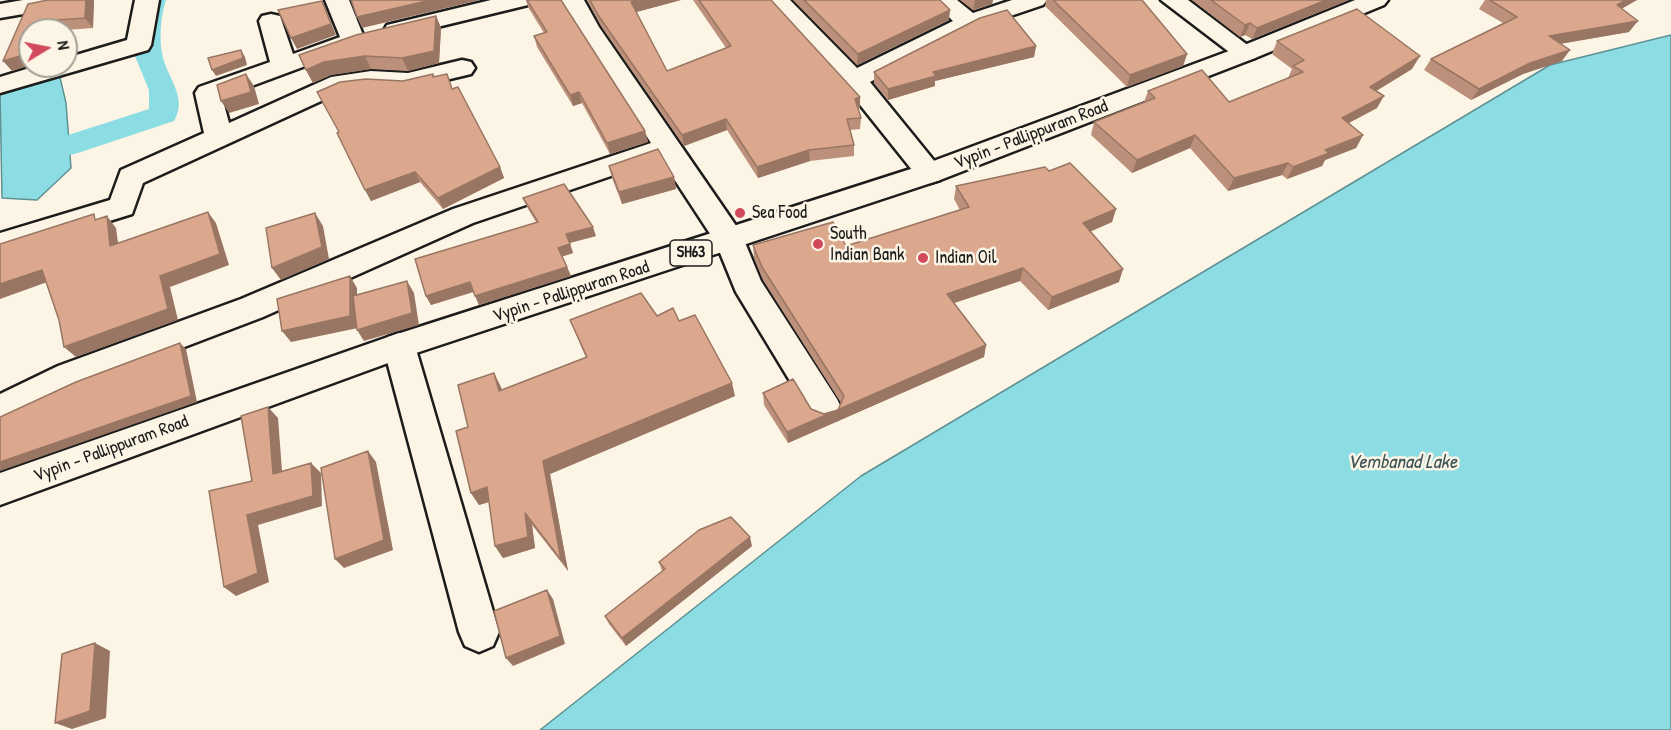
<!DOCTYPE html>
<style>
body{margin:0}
#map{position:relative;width:1671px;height:730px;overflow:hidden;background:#fcf5e5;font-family:"Patrick Hand",sans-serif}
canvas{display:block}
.north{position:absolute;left:18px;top:18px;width:60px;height:60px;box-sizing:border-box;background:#fcf5e5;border:2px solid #a29e95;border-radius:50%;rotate:80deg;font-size:16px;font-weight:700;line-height:24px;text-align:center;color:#1c1c1c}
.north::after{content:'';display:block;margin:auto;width:21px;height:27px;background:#d1495b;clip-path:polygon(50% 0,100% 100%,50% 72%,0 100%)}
</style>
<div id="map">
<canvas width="1671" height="730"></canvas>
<div class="north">N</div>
</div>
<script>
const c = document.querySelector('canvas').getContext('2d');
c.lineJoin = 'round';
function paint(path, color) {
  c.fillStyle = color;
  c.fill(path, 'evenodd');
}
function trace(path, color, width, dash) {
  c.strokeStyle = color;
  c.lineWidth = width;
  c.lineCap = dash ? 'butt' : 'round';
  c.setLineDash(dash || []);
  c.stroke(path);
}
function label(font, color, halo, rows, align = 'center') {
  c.font = font + ' "Patrick Hand",sans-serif';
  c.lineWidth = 5;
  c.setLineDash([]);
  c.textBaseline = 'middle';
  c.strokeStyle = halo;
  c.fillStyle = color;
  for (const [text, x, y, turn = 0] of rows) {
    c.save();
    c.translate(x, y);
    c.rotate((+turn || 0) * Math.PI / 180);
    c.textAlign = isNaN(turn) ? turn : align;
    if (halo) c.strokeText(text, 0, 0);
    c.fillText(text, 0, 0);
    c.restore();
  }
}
const water = new Path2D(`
 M 1671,35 L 1671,730 L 540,730 L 861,476 L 1550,65 Z
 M 59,73 L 66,103 L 71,168 L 37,200 L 2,198 L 0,89 Z`);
paint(water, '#8cdde3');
trace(water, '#5f9093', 1.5);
paint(new Path2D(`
 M 140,0 L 166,0 C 161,15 159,36 162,53 C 165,75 189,97 174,121 L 81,152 L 70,155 L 59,152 L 55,145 L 59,138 L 149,109 L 149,90 L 134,54 L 136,11 Z`), '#8cdde3');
const street = new Path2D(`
 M 23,0 L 76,0 L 72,5 L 64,7 L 0,18 L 0,4 Z
 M 135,0 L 159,0 L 151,45 L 148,50 L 0,93 L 0,77 L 36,66 L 66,66 L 66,58 L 127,40 Z
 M 325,0 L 349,0 L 365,40 L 362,45 L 222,97 L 229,123 L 331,77 L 371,71 L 408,73 L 462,60 L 471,62 L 475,68 L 471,74 L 408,89 L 371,87 L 345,90 L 143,183 L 132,214 L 0,255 L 0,233 L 110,200 L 121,170 L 204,133 L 195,93 L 199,87 L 270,62 L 259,21 L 262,16 L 271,14 L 280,16 L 293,54 L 340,37 Z
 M 491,0 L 532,0 L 528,5 L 396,37 L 387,35 L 384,30 L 387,25 Z
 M 560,0 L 584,0 L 599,27 L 741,233 L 761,281 L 837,399 L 842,409 L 837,419 L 825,423 L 813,419 L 736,292 L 716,243 L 661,159 L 473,223 L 263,317 L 82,386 L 0,424 L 0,394 L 58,366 L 241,299 L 453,209 L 651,143 Z
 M 765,0 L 790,0 L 857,68 L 953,21 L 931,0 L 957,0 L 973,13 L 1012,0 L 1047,0 L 1043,5 L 978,27 L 870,82 L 944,173 L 940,180 L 930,183 L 920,180 L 845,86 Z
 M 1161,0 L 1188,0 L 1258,53 L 1255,58 L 1246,61 L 1237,58 Z
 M 399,333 L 410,337 L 415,346 L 499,632 L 493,646 L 479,652 L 465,646 L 459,632 L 383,346 L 388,337 Z`);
const primary = new Path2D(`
 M 1355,0 L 1388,0 L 1384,5 L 1255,58 L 940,180 L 410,355 L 0,505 L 0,473 L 388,337 L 920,166 L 1237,48 Z`);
trace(street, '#1c1c1c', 5);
trace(primary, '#1c1c1c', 5);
paint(street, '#fcf5e5');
paint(primary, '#fcf5e5');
paint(new Path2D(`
 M 94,0 L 93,28 L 66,30 L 30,30 L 30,65 L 12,71 L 28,4 Z
 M 526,0 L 561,0 L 645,131 L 648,142 L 610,154 L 582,103 L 573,106 L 537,47 L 534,36 L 544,33 L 528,7 Z
 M 587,0 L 681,0 L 636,12 L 667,71 L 726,48 L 693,0 L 771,0 L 860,97 L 860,108 L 858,109 L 861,118 L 860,129 L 850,130 L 854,145 L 854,156 L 810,161 L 758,178 L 727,130 L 684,146 L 601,26 Z
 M 793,0 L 940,0 L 949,20 L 857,65 Z
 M 960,0 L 993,0 L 992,4 L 973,10 Z
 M 1046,0 L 1142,0 L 1187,54 L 1183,66 L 1127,87 L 1045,6 Z
 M 1192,0 L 1349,0 L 1252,39 L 1245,35 L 1240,37 Z
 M 1485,0 L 1637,0 L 1622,8 L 1629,32 L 1560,44 L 1562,61 L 1523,74 L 1471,100 L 1424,70 L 1431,59 L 1503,23 L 1479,9 Z
 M 436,16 L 441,28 L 439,63 L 408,71 L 371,69 L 331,75 L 313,83 L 306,70 Z
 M 1277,41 L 1412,69 L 1376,91 L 1377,108 L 1349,123 L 1363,135 L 1356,148 L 1325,160 L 1322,166 L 1287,179 L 1282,175 L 1228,191 L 1190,148 L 1132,173 L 1091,135 L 1094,122 L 1144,102 L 1148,91 L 1229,102 L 1288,78 L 1292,69 L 1272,54 Z
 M 1036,46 L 1034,57 L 935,81 L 935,86 L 888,100 L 874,83 L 874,72 Z
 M 433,74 L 435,77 L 452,89 L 500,167 L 504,178 L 443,209 L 420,182 L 371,201 L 339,132 L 403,81 Z
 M 609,166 L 674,177 L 676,189 L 622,204 L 612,178 Z
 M 1049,171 L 1116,209 L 1112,222 L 1090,232 L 1119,282 L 1048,310 L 1020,281 L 954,303 L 986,345 L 984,357 L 788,443 L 764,405 L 763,393 L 824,414 L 838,410 L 841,403 L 763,280 L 754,258 L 753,245 L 846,246 L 960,210 L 954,199 L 956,186 Z
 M 523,198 L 596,236 L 570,243 L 573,253 L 562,256 L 571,276 L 479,305 L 474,292 L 431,305 L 426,296 L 536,222 L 527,207 Z
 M 657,316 L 679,321 L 735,396 L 550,474 L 568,571 L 532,525 L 535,548 L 503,558 L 495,546 L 489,502 L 479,505 L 471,493 L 468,427 L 494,373 L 502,390 L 586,358 L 570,320 Z
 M 752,546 L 626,646 L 609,624 L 605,616 L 662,571 L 659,562 Z`), '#bc907a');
paint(new Path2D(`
 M 86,0 L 94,0 L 93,28 L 85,18 Z
 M 431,0 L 480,0 L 362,28 L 357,17 Z
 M 640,0 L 681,0 L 633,13 L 631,2 Z
 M 975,0 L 993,0 L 992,4 L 973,10 Z
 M 1326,0 L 1349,0 L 1252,39 L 1257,28 Z
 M 1626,0 L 1637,0 L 1609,16 L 1617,5 Z
 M 322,1 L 336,35 L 297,49 L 291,38 Z
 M 950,10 L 949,20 L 857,65 L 858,54 Z
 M 436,16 L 441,28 L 439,63 L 408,71 L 402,58 Z
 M 57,20 L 64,30 L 56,30 Z
 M 1638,21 L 1629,32 L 1541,47 L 1549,36 Z
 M 1250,23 L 1245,35 L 1240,37 L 1245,25 Z
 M 1036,46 L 1034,57 L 935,81 L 935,86 L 888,100 L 888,89 L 933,72 Z
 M 241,50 L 245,57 L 247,65 L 216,76 L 212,70 Z
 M 1570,50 L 1562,61 L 1523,74 L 1471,100 L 1479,89 L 1530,63 Z
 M 27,53 L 30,57 L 30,65 L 12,71 L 3,61 Z
 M 1187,54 L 1183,66 L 1127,87 L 1130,75 Z
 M 365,56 L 371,69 L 331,75 L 313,83 L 306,70 L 324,62 Z
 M 1420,56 L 1412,69 L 1363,99 L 1370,87 Z
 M 246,74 L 254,86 L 259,104 L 229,113 L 221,101 Z
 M 579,92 L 582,103 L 573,106 L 570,95 Z
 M 1384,96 L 1377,108 L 1335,130 L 1342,118 Z
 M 860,97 L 860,108 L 855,109 L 855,99 Z
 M 726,119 L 727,130 L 684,146 L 682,135 Z
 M 645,131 L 648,142 L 610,154 L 607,143 Z
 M 1195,135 L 1190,148 L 1132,173 L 1137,160 Z
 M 1363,135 L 1356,148 L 1325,160 L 1322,166 L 1287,179 L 1293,167 L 1325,150 Z
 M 809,150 L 810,161 L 758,178 L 757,167 Z
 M 1288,163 L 1282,175 L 1228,191 L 1234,178 Z
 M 500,167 L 504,178 L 443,209 L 438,198 Z
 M 415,172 L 420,182 L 371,201 L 365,190 Z
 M 674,177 L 676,189 L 622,204 L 619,192 Z
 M 1116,209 L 1112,222 L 1079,236 L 1083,223 Z
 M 208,212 L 216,223 L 229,265 L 170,287 L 178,320 L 76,357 L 64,347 L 160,276 Z
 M 315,213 L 323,226 L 329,259 L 281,280 L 272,268 Z
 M 107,216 L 116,228 L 120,257 L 110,246 Z
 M 593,227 L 596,236 L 569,243 L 566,234 Z
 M 570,244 L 573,253 L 561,257 L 558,248 Z
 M 567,267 L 571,276 L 479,305 L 475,296 Z
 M 1023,268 L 1020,281 L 945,306 L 947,294 Z
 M 1123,269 L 1119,282 L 1048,310 L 1052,297 Z
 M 42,270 L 53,280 L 0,299 L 0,284 Z
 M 350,276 L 357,288 L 358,328 L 291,342 L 282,331 Z
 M 407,281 L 414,293 L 419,325 L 364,341 L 357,330 Z
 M 470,282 L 475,291 L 431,305 L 426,296 Z
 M 180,343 L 186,349 L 197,402 L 0,471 L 0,462 Z
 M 986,345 L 984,357 L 788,443 L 787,432 Z
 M 494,373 L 501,387 L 506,405 L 499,391 Z
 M 732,383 L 735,396 L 550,474 L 568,571 L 561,560 L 543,461 Z
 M 268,407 L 278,418 L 283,484 L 273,474 Z
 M 368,451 L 376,462 L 393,550 L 344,568 L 335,559 Z
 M 311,463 L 321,473 L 322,506 L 258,525 L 269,582 L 236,596 L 224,587 L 247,515 Z
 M 487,487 L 495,500 L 479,505 L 471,493 Z
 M 525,513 L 532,525 L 535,548 L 503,558 L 495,546 Z
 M 750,537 L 752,546 L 626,646 L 622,638 Z
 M 547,590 L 553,599 L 565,644 L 513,666 L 506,658 Z
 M 95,643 L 110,651 L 106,718 L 72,729 L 55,723 Z`), '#997663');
const building = new Path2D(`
 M 48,0 L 86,0 L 85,18 L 57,20 L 56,30 L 30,30 L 30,53 L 3,61 L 28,4 Z
 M 351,0 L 431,0 L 357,17 Z
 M 527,0 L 561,0 L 645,131 L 607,143 L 579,92 L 570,95 L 534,36 L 547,32 Z
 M 590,0 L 640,0 L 631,2 L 667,71 L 731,46 L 699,0 L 771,0 L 860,97 L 855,99 L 861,118 L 847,119 L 854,145 L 809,150 L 757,167 L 726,119 L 682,135 L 598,15 Z
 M 804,0 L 940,0 L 950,10 L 858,54 Z
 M 1053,0 L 1142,0 L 1187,54 L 1130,75 Z
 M 1211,0 L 1326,0 L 1257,28 L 1250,23 L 1245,25 Z
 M 1490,0 L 1626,0 L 1617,5 L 1638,21 L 1549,36 L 1570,50 L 1530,63 L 1479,89 L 1431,59 L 1517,17 Z
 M 322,1 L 331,24 L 291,38 L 278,10 Z
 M 1357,9 L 1420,56 L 1370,87 L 1384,96 L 1342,118 L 1363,135 L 1325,150 L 1329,153 L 1293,167 L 1288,163 L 1234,178 L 1195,135 L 1137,160 L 1094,122 L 1155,98 L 1148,91 L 1202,70 L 1229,102 L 1303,72 L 1293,66 L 1304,60 L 1277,41 Z
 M 1007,10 L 1036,46 L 933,72 L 936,76 L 888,89 L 874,72 L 980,18 Z
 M 436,16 L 434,51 L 402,58 L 365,56 L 324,62 L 306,70 L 299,55 L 356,35 Z
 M 241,50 L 243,58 L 212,70 L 208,58 Z
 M 246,74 L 251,92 L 221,101 L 217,85 Z
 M 433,74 L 433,77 L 447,74 L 452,89 L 458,87 L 500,167 L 438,198 L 415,172 L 365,190 L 337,133 L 339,132 L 317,92 L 340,82 L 366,79 L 403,81 Z
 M 658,149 L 674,177 L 619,192 L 609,166 Z
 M 1070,163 L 1116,209 L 1083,223 L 1123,269 L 1052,297 L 1023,268 L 947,294 L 986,345 L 787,432 L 763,393 L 793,379 L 811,409 L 824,414 L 838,410 L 844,396 L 762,267 L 753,245 L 833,222 L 846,246 L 969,207 L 956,186 L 1045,167 L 1049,171 Z
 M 564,184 L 593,227 L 566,234 L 570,244 L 558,248 L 567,267 L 475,296 L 470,282 L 426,296 L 415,259 L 538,222 L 523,198 Z
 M 208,212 L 220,254 L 160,276 L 168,309 L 64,347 L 59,320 L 42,270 L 0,284 L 0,244 L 94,214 L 95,220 L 107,216 L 110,246 Z
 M 315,213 L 322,247 L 272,268 L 266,228 Z
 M 350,276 L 350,316 L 282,331 L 277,299 Z
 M 407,281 L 412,313 L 357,330 L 353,296 Z
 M 641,293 L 657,316 L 673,308 L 679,321 L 695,315 L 732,383 L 543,461 L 561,560 L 525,513 L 528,537 L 495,546 L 487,487 L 471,493 L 456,431 L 468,427 L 458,385 L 494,373 L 499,391 L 587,357 L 570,320 Z
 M 180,343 L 191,396 L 0,462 L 0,417 L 76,382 Z
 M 268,407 L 273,474 L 311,463 L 313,496 L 247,515 L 258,573 L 224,587 L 209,491 L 252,481 L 241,416 Z
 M 368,451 L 384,540 L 335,559 L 321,468 Z
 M 731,517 L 750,537 L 622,638 L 605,616 L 665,569 L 659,562 L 699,530 Z
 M 547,590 L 560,636 L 506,658 L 494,611 Z
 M 95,643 L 90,711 L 55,723 L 62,654 Z`);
paint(building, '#dba88e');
trace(building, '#997663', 1.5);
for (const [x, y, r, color] of [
 [740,213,6,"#d1495b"],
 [818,244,6,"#d1495b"],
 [923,258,6,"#d1495b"]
]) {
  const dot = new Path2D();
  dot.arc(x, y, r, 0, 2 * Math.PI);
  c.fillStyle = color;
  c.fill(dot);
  trace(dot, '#fcf5e5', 2);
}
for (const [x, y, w] of [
 [691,253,42]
]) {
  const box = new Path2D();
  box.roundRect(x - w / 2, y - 13, w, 26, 4.5);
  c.fillStyle = '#fcf5e5';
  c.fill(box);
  trace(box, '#1c1c1c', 1.5);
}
label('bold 16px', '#1c1c1c', null, [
 ["SH63",691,253]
]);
label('18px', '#1c1c1c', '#fcf5e5', [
 ["Vypin - Pallippuram Road",1031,135,-21],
 ["Vypin - Pallippuram Road",571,292,-18],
 ["Vypin - Pallippuram Road",111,449,-20]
]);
label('18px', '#1c1c1c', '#fcf5e5', [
 ["Sea Food",752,213],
 ["South",830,234],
 ["Indian Bank",830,255],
 ["Indian Oil",935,258]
], 'left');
label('italic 20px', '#3e5658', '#fcf5e5', [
 ["Vembanad Lake",1402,463]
]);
</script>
